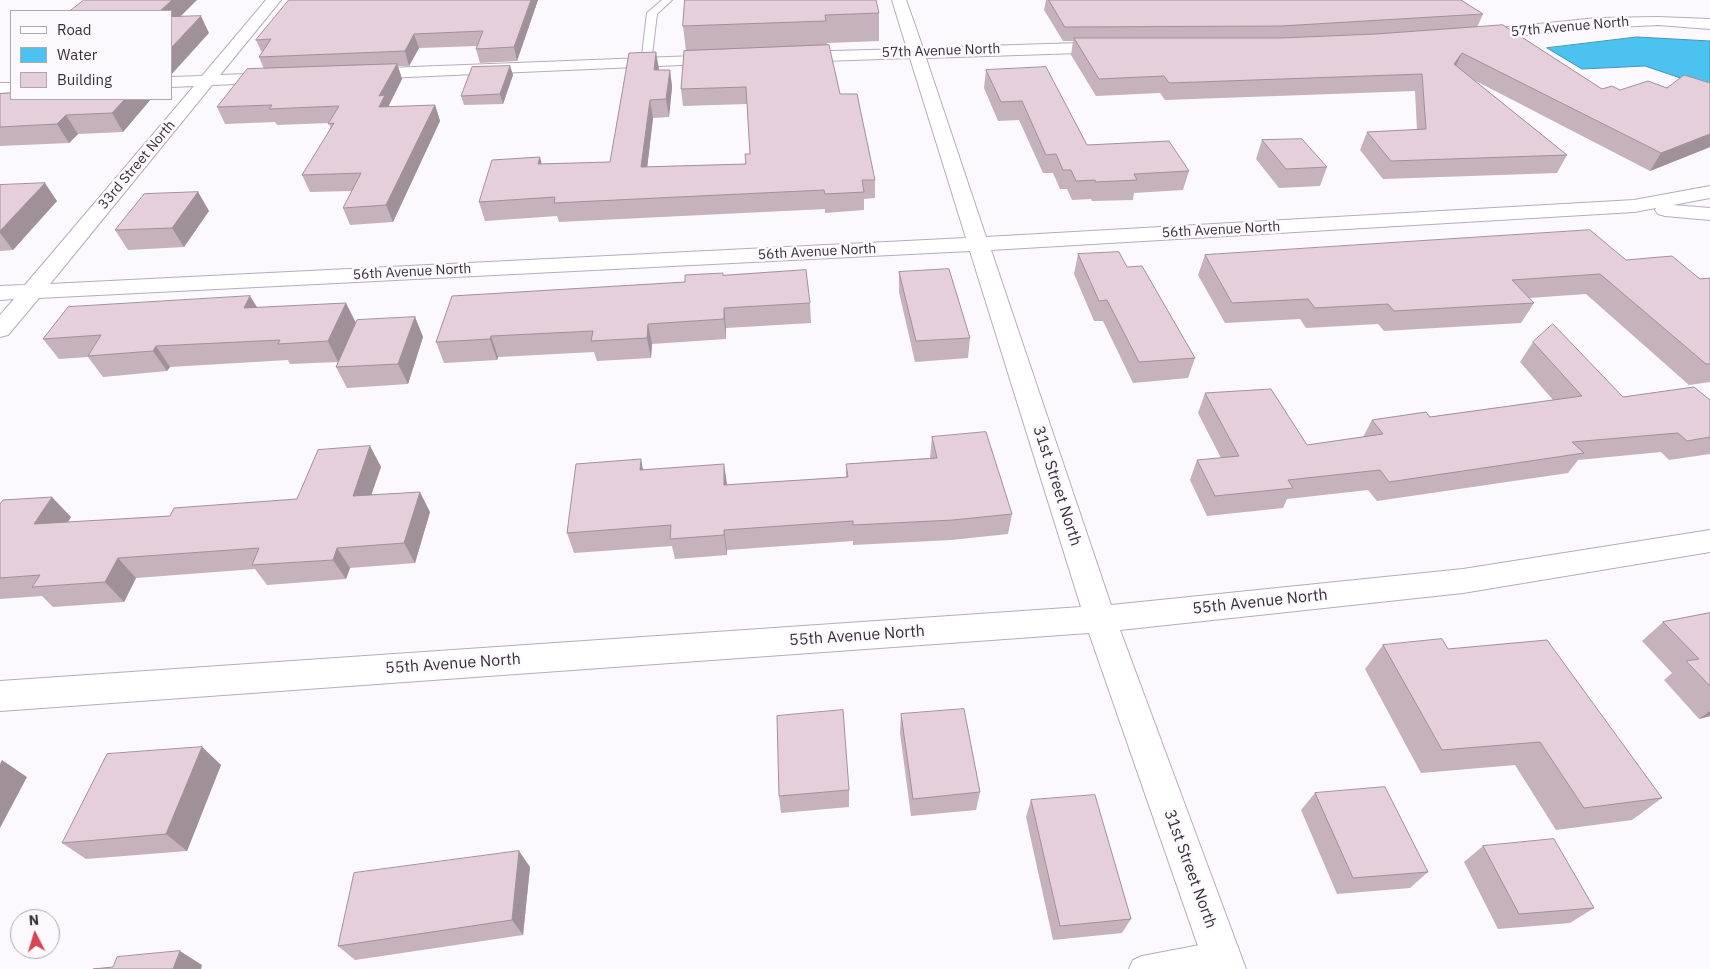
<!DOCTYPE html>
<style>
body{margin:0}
#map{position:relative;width:1710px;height:969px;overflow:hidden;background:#fbf9fd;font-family:"IBM Plex Sans",sans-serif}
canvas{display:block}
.legend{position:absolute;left:10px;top:10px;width:162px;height:90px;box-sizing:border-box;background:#fbf9fd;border:1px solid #aca9ae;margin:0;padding:6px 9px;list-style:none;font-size:15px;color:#363138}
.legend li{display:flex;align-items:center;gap:10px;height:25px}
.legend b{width:25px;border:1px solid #aca9ae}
.north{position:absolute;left:10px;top:909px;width:50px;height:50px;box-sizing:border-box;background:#fbf9fd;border:1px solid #aca9ae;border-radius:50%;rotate:355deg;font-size:14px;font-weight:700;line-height:20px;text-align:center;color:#363138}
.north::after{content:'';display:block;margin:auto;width:18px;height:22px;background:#d54554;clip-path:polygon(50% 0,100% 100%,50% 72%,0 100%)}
</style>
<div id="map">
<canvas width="1710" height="969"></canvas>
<ul class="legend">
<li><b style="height:6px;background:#fff"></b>Road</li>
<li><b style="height:14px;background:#4bc2ef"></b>Water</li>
<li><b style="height:14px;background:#e5cfda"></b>Building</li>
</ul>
<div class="north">N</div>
</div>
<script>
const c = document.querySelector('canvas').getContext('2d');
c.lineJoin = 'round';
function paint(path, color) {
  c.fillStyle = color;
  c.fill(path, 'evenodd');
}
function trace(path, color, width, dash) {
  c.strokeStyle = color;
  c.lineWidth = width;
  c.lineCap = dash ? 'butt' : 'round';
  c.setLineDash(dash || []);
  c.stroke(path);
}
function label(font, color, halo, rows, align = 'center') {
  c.font = font + ' "IBM Plex Sans",sans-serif';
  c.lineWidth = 5;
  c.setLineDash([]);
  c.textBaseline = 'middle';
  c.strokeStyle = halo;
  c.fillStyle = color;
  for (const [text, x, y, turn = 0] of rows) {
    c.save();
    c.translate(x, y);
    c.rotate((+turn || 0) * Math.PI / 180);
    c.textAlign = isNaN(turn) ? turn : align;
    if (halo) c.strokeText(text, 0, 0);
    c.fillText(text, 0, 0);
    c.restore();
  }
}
const water = new Path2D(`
 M 1637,37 L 1710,41 L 1710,88 L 1645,66 L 1582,69 L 1547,48 Z`);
paint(water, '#4bc2ef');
trace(water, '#4596b8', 1);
const service = new Path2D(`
 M 662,0 L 672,0 L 657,14 L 651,63 L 650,65 L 642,65 L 641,63 L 647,13 Z
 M 1221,941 L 1230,945 L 1234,954 L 1230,963 L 1209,969 L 1129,969 L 1133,960 L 1142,956 Z`);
const minor = new Path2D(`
 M 266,0 L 281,0 L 220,75 L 278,73 L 284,74 L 286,78 L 284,82 L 212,85 L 50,284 L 966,238 L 910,58 L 795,62 L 789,60 L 787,57 L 789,54 L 795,52 L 907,49 L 892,0 L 906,0 L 923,48 L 1110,42 L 1116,44 L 1118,47 L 1116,50 L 1110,52 L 926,58 L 986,237 L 1634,200 L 1710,186 L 1710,198 L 1673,205 L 1710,208 L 1710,220 L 1665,216 L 1658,214 L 1655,210 L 1656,208 L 1634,212 L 991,250 L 1111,605 L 1463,569 L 1710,530 L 1710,552 L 1463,593 L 1120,630 L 1246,969 L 1206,969 L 1089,633 L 0,711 L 0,681 L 1081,607 L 970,251 L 39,298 L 8,335 L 0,337 L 0,315 L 14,299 L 0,300 L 0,286 L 25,285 L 194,86 L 171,87 L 171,77 L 202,76 Z
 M 1658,17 L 1710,19 L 1710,29 L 1658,25 L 1598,28 L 1477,40 L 1472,38 L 1469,35 L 1472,32 L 1477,30 L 1598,18 Z
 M 720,55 L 726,57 L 728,60 L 726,63 L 363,79 L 357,77 L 355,74 L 357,71 L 363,69 Z
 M 0,83 L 11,83 L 11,93 L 0,93 Z`);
trace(service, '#b6abbc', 2);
trace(minor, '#b6abbc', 2);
paint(service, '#fff');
paint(minor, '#fff');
paint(new Path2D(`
 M 538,0 L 517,61 L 480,63 L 476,49 L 478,46 L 419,48 L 409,66 L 398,66 L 402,79 L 389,105 L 389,107 L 435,105 L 440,121 L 393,222 L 350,225 L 343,208 L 352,191 L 310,192 L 302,175 L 331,129 L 329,123 L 277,125 L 275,122 L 225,124 L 217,107 L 264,69 L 259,57 L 262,53 L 256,40 Z
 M 685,0 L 879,13 L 879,41 L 827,43 L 840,94 L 875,180 L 875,198 L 864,199 L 864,210 L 825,213 L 825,209 L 559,222 L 557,216 L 485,221 L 479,202 L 542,164 L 610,162 L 659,69 L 659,70 L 670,70 L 672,87 L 669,117 L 653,118 L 647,167 L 746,164 L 750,154 L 747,104 L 683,106 L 681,89 L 686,51 L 683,26 Z
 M 1046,0 L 1461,0 L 1483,14 L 1477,27 L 1602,89 L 1620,90 L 1667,88 L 1710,83 L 1710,147 L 1650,171 L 1474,80 L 1567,155 L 1557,173 L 1383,179 L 1360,150 L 1367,132 L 1417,130 L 1415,91 L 1165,100 L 1160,93 L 1096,96 L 1071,55 L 1073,41 L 1063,41 L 1044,10 Z
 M 510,66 L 513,75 L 503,104 L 464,105 L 461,96 Z
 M 986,70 L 1087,145 L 1189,171 L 1183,190 L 1134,193 L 1133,200 L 1092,201 L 1091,199 L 1072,200 L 1067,189 L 1060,189 L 1053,173 L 1043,173 L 1019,120 L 998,121 L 984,88 Z
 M 0,94 L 151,99 L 123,132 L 78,134 L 69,143 L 0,146 Z
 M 1262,140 L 1327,167 L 1320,186 L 1279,188 L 1256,159 Z
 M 0,185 L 57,201 L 13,250 L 0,251 Z
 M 198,192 L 209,211 L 184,247 L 128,250 L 115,230 Z
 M 1078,254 L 1127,267 L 1195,358 L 1188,378 L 1133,383 L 1103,321 L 1094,321 L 1074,274 Z
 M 1205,255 L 1626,260 L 1700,279 L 1710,278 L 1710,382 L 1689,385 L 1586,294 L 1529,298 L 1534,303 L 1521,323 L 1384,331 L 1378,324 L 1306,328 L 1300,319 L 1225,323 L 1198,275 Z
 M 899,272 L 970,338 L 968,358 L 915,362 L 899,292 Z
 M 724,275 L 810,303 L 811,323 L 726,328 L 726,339 L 652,344 L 651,358 L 597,361 L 594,352 L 498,357 L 497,360 L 444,363 L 436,342 L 685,282 Z
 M 250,296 L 257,307 L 356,323 L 415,317 L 423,337 L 408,384 L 347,388 L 336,367 L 355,324 L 338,362 L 290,364 L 288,360 L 170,367 L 167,371 L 103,377 L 88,357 L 59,359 L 43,339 Z
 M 1533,342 L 1623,397 L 1710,400 L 1710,454 L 1669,460 L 1661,452 L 1578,460 L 1568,473 L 1377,501 L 1368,490 L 1287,499 L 1283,508 L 1207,516 L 1190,480 L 1197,460 L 1221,458 L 1198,413 L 1205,393 L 1307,445 L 1363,437 L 1372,420 L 1430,417 L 1553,400 L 1520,362 Z
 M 932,437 L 1012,514 L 1008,534 L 951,540 L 853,545 L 853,541 L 727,550 L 727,555 L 675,559 L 672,546 L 574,553 L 567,533 L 643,470 L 727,485 L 846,477 L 846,464 L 930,458 Z
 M 370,446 L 381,467 L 371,494 L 430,512 L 415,563 L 350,568 L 346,579 L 267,585 L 255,569 L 136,578 L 124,602 L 53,607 L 42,596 L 0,599 L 0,504 L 71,517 L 68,522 L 170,516 L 297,499 Z
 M 1710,613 L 1710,716 L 1699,719 L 1664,680 L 1672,673 L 1642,641 L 1663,622 Z
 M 1383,645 L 1448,649 L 1662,798 L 1632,820 L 1556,830 L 1515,765 L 1421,773 L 1365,669 Z
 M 901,714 L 980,792 L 976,810 L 911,816 L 900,733 Z
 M 202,747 L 221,765 L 187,851 L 86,859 L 62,843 Z
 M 849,790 L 849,807 L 781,813 L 779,796 Z
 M 1315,793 L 1428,872 L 1410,888 L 1337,894 L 1301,810 Z
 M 1031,800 L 1131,919 L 1122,933 L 1053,940 L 1026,817 Z
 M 1483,846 L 1594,908 L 1570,923 L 1498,929 L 1464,862 Z
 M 530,867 L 523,935 L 355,960 L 338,946 Z`), '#c5b2bb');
paint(new Path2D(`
 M 172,0 L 197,0 L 171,26 L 171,11 L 160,11 Z
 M 531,0 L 538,0 L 517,61 L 514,47 Z
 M 201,16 L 209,33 L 171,75 L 171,48 Z
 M 414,34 L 419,48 L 409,66 L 405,51 Z
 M 656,52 L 659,69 L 657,88 L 654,70 Z
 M 1462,53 L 1454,70 L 1454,64 Z
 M 397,64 L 402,79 L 389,105 L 391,112 L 379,107 L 379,96 Z
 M 510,66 L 513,75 L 503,104 L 500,94 Z
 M 670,70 L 672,87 L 669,117 L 666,99 Z
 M 125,99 L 151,99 L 123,132 L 112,113 Z
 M 650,100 L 653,118 L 645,186 L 641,167 Z
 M 435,105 L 440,121 L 393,222 L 386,205 Z
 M 66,115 L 78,134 L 69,143 L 57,124 Z
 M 1710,134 L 1710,147 L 1650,171 L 1661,153 Z
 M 540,157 L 545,176 L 538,164 Z
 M 45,183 L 57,201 L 13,250 L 0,233 L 0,231 Z
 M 198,192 L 209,211 L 184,247 L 172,228 Z
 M 250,296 L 262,316 L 244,308 Z
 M 346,303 L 356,323 L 338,362 L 328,341 Z
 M 724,308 L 726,328 L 726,339 L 724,319 Z
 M 415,317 L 423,337 L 408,384 L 398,364 Z
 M 648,324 L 652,344 L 651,358 L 647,338 Z
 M 491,336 L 498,357 L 497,360 L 490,339 Z
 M 156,346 L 170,367 L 167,371 L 153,351 Z
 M 370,446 L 381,467 L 364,516 L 353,496 Z
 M 641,459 L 645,480 L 640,470 Z
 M 724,464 L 727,484 L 727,505 L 724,485 Z
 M 420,492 L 430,512 L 415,563 L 404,543 Z
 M 52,497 L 71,517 L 54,544 L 34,524 Z
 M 724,530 L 727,550 L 727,555 L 724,535 Z
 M 337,548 L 350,568 L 346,579 L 333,560 Z
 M 118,558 L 136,578 L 124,602 L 105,582 Z
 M 1710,711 L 1710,716 L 1699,719 Z
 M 202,747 L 221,765 L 187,851 L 166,834 Z
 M 2,760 L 27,777 L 0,828 L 0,764 Z
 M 519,851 L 530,867 L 523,935 L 512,920 Z
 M 180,951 L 202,965 L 201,969 L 173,969 Z`), '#a09199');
const building = new Path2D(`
 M 84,0 L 172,0 L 160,11 L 70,11 Z
 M 289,0 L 531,0 L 514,47 L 476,49 L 483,31 L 414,34 L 405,51 L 259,57 L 271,39 L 256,40 Z
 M 685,0 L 876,0 L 879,13 L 825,15 L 826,21 L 683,26 Z
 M 1049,0 L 1461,0 L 1483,14 L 1281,26 L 1065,27 Z
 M 201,16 L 171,48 L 171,17 Z
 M 1503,25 L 1602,89 L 1612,86 L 1620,90 L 1648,81 L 1667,88 L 1684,75 L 1710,83 L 1710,134 L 1661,153 L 1462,53 L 1454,64 L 1567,155 L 1391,161 L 1367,132 L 1426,129 L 1422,74 L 1169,83 L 1164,76 L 1099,79 L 1074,38 L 1281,38 L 1376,34 Z
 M 829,45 L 840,94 L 857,94 L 875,180 L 862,180 L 864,192 L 825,194 L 824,190 L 554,203 L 555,197 L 479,202 L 492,160 L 540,157 L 538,164 L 610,162 L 629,53 L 656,52 L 654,70 L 670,70 L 666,99 L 650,100 L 641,167 L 746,164 L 745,154 L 750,154 L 746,87 L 681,89 L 684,51 Z
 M 397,64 L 379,96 L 385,95 L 379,107 L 435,105 L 386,205 L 343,208 L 361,173 L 302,175 L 334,123 L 328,124 L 339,106 L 269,109 L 272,105 L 217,107 L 247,69 Z
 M 510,66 L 500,94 L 461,96 L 472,67 Z
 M 1046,67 L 1087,145 L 1169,141 L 1189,171 L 1134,174 L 1137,180 L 1096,182 L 1095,180 L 1076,181 L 1071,170 L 1063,170 L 1056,154 L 1046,155 L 1022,101 L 1001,102 L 986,70 Z
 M 11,93 L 11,99 L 125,99 L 112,113 L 66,115 L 57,124 L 0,127 L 0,94 Z
 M 1302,139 L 1327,167 L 1286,169 L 1262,140 Z
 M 45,183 L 0,231 L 0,185 Z
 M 198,192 L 172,228 L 115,230 L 144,194 Z
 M 1590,230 L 1626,260 L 1672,256 L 1700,279 L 1710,278 L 1710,364 L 1706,364 L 1600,274 L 1512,280 L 1534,303 L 1394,311 L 1388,304 L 1315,308 L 1308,299 L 1232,303 L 1205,255 Z
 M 1119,252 L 1127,267 L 1142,266 L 1195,358 L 1139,362 L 1107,300 L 1099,301 L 1078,254 Z
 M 949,269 L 970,338 L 916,341 L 899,272 Z
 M 806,270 L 810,303 L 724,308 L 724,319 L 648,324 L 647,338 L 591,341 L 593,331 L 491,336 L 490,339 L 436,342 L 452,296 L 685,282 L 685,275 L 723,273 L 723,275 Z
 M 250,296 L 244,308 L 346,303 L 328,341 L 278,344 L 280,340 L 156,346 L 153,351 L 88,356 L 101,335 L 43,339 L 68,307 Z
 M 415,317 L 398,364 L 336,367 L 357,320 Z
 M 1553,324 L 1623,397 L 1694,387 L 1710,400 L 1710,437 L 1687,441 L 1678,433 L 1572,442 L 1584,453 L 1389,482 L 1380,470 L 1288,480 L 1293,488 L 1215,496 L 1197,460 L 1239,456 L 1205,393 L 1271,389 L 1307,445 L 1383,434 L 1372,420 L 1426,412 L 1430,417 L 1582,396 L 1533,342 Z
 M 986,432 L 1012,514 L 953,520 L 853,525 L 853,521 L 724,530 L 724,535 L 670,539 L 671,525 L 567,533 L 576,464 L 641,459 L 640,470 L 724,464 L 724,485 L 848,477 L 846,464 L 937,458 L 932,437 Z
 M 370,446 L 353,496 L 420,492 L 404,543 L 337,548 L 333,560 L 252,565 L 259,548 L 118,558 L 105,582 L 32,587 L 40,575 L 0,578 L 0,504 L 3,500 L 52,497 L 34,524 L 170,516 L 174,508 L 297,499 L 318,450 Z
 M 1710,613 L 1710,686 L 1686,661 L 1699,659 L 1663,622 Z
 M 1442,639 L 1448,649 L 1547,640 L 1662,798 L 1584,808 L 1540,742 L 1442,750 L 1383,645 Z
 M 964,709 L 980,792 L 913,799 L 901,714 Z
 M 843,710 L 849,790 L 779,796 L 777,716 Z
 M 202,747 L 166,834 L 62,843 L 107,754 Z
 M 1385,787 L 1428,872 L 1353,878 L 1315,793 Z
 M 1095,795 L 1131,919 L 1060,926 L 1031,800 Z
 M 1554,839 L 1594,908 L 1519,914 L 1483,846 Z
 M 519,851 L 512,920 L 338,946 L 354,873 Z
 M 180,951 L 173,969 L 93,969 L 113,967 L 117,957 Z`);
paint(building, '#e5cfda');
trace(building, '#a09199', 1);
label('14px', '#363138', '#fbf9fd', [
 ["57th Avenue North",1570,27,-5],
 ["57th Avenue North",941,51,-2],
 ["33rd Street North",137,165,-50],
 ["56th Avenue North",1221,230,-3],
 ["56th Avenue North",817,252,-3],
 ["56th Avenue North",412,272,-3]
]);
label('16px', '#363138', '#fbf9fd', [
 ["31st Street North",1057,486,72],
 ["55th Avenue North",1260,602,-6],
 ["55th Avenue North",857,636,-4],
 ["55th Avenue North",453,664,-4],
 ["31st Street North",1190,869,70]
]);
</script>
